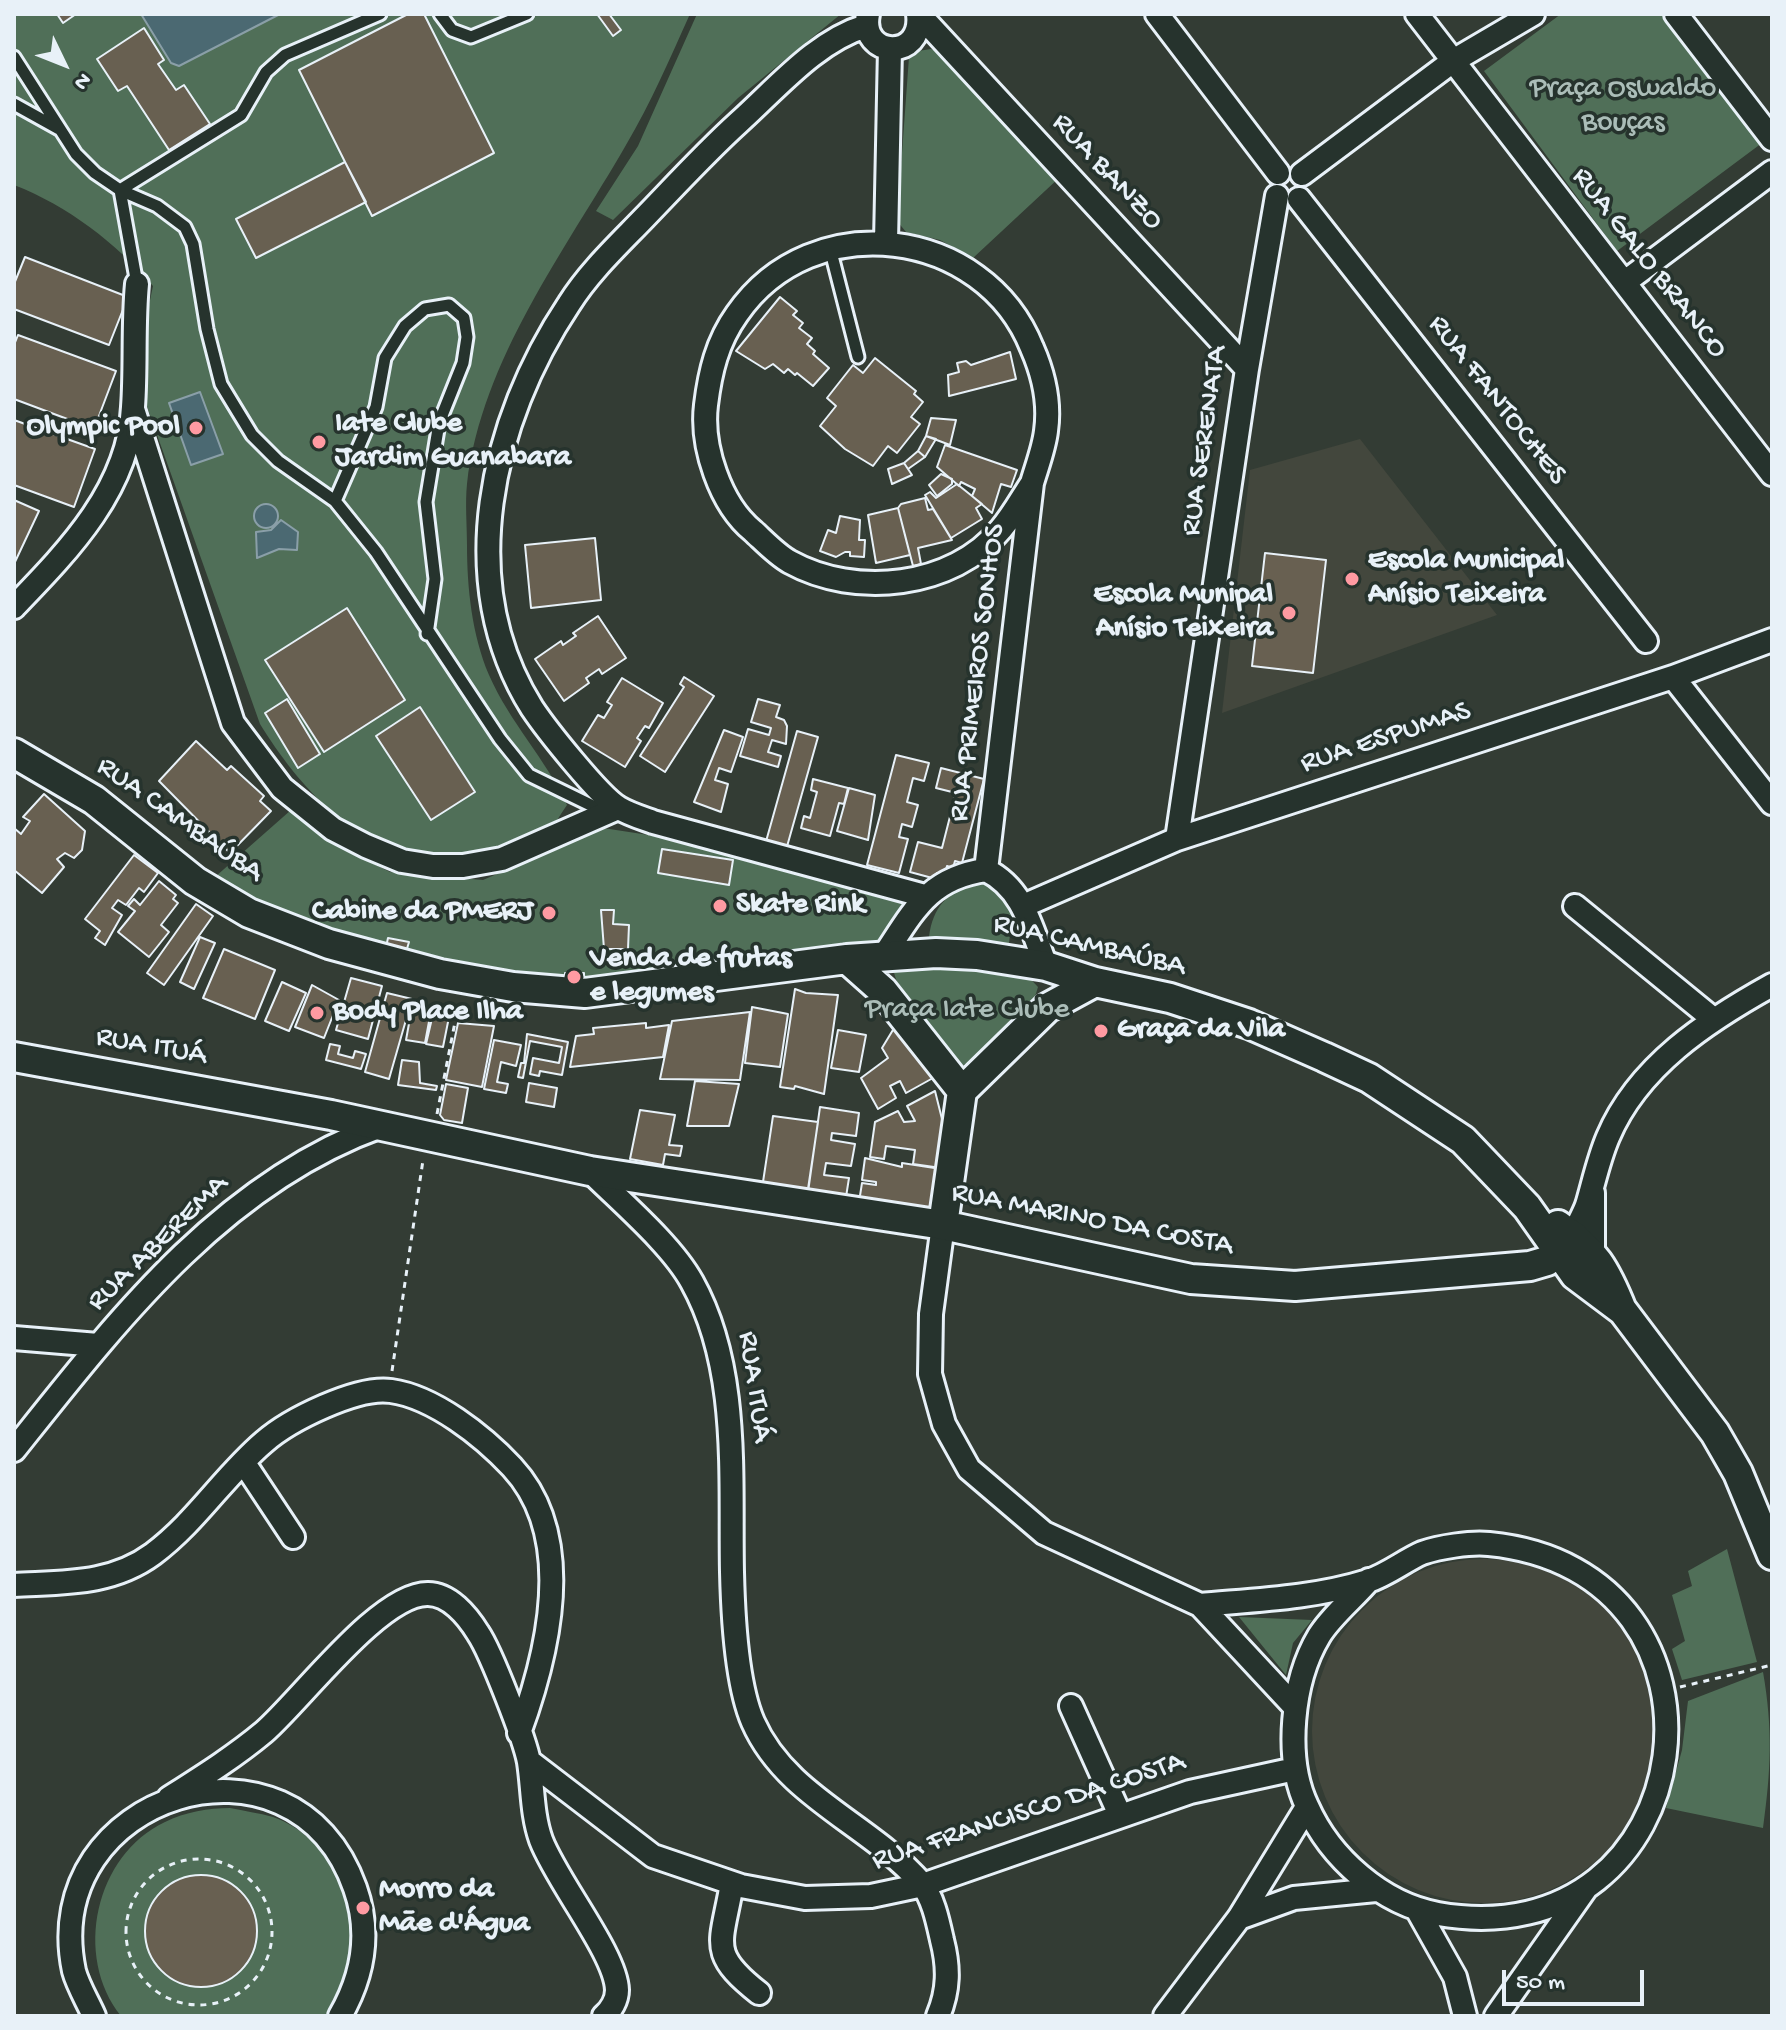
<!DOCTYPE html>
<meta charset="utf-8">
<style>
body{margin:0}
#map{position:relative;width:1786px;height:2030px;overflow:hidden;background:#333c34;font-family:"Gochi Hand",sans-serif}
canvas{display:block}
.frame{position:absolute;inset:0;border:16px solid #e8f1f8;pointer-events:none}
.north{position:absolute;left:24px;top:24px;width:80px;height:80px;-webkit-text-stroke:6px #26332d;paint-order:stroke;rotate:133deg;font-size:22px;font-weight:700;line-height:32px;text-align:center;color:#e8f1f8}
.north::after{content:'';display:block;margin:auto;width:28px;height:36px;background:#e8f1f8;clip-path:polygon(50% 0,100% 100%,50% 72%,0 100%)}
.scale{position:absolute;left:1502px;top:1970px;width:142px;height:36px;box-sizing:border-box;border:4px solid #e8f1f8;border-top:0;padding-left:10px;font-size:24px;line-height:28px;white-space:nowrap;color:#e8f1f8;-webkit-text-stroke:6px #26332d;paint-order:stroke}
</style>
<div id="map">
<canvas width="1786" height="2030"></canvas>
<div class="frame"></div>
<div class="north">N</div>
<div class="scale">50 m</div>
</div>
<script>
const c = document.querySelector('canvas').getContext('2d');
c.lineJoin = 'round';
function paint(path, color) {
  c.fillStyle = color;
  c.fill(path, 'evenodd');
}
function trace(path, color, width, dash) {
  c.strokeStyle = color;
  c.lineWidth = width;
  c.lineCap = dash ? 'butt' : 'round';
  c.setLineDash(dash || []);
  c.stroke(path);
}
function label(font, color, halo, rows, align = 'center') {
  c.font = font + ' "Gochi Hand",sans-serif';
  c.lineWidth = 7;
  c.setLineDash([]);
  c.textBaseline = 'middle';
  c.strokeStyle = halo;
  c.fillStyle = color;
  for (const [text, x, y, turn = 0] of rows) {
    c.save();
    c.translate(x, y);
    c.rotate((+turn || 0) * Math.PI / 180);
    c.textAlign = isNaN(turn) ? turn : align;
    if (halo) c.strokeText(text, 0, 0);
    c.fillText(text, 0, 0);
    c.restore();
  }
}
paint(new Path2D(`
 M 1360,439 L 1497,615 L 1222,713 L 1250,470 Z
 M1312 1731a172 172 0 1 1 344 0a172 172 0 1 1-344 0Z`), '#43473d');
paint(new Path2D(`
 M 14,14 L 141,14 L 171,63 L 195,58 L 280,14 L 690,14 C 670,58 651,103 626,145 C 565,251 482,359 467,484 C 465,503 467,525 467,545 C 467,588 472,635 489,675 C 510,723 546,759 567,805 C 561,813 556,824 549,830 C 539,839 498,848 484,851 C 472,853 460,857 448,857 C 364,863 299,787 260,724 L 145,401 L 143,333 L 153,286 C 116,243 68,206 14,185 Z
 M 697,14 L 841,14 L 738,98 L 613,220 L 596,211 L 638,146 Z
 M 1561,14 L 1666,14 L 1762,143 L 1617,251 L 1484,71 Z
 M 931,49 L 943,53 L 1060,177 L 973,258 L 940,240 L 906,232 L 897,221 L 909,57 L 918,51 Z
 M 291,810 L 328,841 L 390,872 L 483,880 L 603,828 L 668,838 L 913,906 L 882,950 L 586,987 L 517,980 L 319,935 L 221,894 L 215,877 Z
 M 973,880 L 995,888 L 1013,910 L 1009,943 L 929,937 C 933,906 947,895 973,880 Z
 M 960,968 L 1021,969 L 1038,987 C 1029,1023 994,1048 962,1066 C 930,1043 903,1008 893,969 Z
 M 1727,1549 L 1757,1662 L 1682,1680 L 1672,1649 L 1685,1641 L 1672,1595 L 1692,1586 L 1688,1571 Z
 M 1239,1617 L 1312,1620 L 1293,1643 L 1286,1675 Z
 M 1763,1672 C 1773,1729 1771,1771 1763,1828 L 1666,1808 L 1682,1750 L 1688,1701 Z
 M 230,1808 C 244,1811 259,1813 273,1817 C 331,1837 361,1908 350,1965 C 347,1980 336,1997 330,2011 L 325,2016 L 121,2016 C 73,1956 95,1855 165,1822 C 185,1812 209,1808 230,1808 Z`), '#506f58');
const water = new Path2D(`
 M 141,14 L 280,14 L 179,66 L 171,63 Z
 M 200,392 L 223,454 L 191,465 L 169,403 Z
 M254 516a12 12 0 1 1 24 0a12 12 0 1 1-24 0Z
 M 281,520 L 298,532 L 297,550 L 279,549 L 257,558 L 256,532 L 271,530 Z`);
paint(water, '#4b6972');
trace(water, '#8a9fa8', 2);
const building = new Path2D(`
 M 57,14 L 76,14 L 63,23 Z
 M 408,14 L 424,14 L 494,153 L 372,216 L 299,70 Z
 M 597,14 L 609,14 L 621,30 L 613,36 Z
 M 144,28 L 164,60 L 158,64 L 176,90 L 184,85 L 210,124 L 169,150 L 127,86 L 118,91 L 97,59 Z
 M 345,162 L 366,202 L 256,258 L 236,219 Z
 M 25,257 L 128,297 L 109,345 L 14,309 L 14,284 Z
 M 780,297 L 797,311 L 793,315 L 803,323 L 799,328 L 812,338 L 807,344 L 815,351 L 813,354 L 829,368 L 813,386 L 797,373 L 795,375 L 788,369 L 784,373 L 773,364 L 765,369 L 736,351 Z
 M 18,335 L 116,371 L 94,429 L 14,399 L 14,345 Z
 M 1010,352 L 1016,379 L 949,396 L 948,375 L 959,372 L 957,363 L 966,361 L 971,365 Z
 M 875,358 L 916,391 L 914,394 L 923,402 L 911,417 L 920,424 L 897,453 L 888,446 L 873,466 L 845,449 L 820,426 L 836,406 L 827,398 L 853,365 L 863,373 Z
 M 931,418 L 956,420 L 950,445 L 926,436 Z
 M 14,420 L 95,449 L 74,507 L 14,485 Z
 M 926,436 L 936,439 L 925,457 L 918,451 Z
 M 945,445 L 1017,470 L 1011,487 L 1001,484 L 992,513 L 972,496 L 975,489 L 961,482 L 959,486 L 937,467 Z
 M 918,451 L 925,457 L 908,469 L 904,463 Z
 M 904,463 L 912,475 L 892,484 L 888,469 Z
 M 941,474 L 952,479 L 952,484 L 937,496 L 929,485 Z
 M 957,484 L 982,504 L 976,508 L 982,519 L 951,538 L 925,495 L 930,492 L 936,498 Z
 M 925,498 L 928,510 L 933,509 L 952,540 L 918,548 L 921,564 L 913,566 L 898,508 L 901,504 Z
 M 14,500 L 39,511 L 14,564 Z
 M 898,508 L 910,555 L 876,563 L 868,515 Z
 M 840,516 L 860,520 L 859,540 L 865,540 L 864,557 L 850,556 L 850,552 L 845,552 L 836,557 L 820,551 L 828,530 L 836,533 Z
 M 595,538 L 601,600 L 531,608 L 525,545 Z
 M 1265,553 L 1326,560 L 1313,673 L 1252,666 Z
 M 347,608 L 405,700 L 324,752 L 265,660 Z
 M 598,616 L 626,658 L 602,674 L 599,669 L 586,678 L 589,683 L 564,701 L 535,659 L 561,641 L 563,645 L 576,636 L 573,633 Z
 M 684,677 L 714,696 L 665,772 L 640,756 L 684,687 L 680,684 Z
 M 622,678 L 663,703 L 649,728 L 645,726 L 637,738 L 641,741 L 625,767 L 582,741 L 598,715 L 604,718 L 612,705 L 607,702 Z
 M 287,699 L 320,754 L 298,768 L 265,713 Z
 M 758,699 L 780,705 L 776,717 L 784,720 L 787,726 L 786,744 L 772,740 L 768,752 L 781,756 L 778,767 L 740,756 L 748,729 L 769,735 L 771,728 L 751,722 Z
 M 420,707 L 475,792 L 431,820 L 376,736 Z
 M 724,730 L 743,737 L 731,772 L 719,768 L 715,780 L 728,784 L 721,812 L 694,802 Z
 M 797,731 L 818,737 L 786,850 L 765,845 Z
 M 196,741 L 227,770 L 231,766 L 264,796 L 260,801 L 271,811 L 230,853 L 159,781 Z
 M 896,755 L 929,763 L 924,781 L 913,778 L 907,802 L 918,805 L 912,827 L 902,824 L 899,837 L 908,839 L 899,873 L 867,865 Z
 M 941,768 L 984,779 L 962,863 L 955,861 L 953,868 L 947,866 L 945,875 L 937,873 L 936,879 L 910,872 L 918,842 L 942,848 L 956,793 L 936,788 Z
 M 813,779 L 848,788 L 844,804 L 839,803 L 830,836 L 801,828 L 804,816 L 810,818 L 817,792 L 811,790 Z
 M 849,788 L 875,795 L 868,840 L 837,831 Z
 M 44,794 L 85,831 L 82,850 L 74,858 L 65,853 L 57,859 L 64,867 L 42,893 L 14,870 L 14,828 L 21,834 L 30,821 L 23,817 Z
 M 662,849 L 733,860 L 729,885 L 658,873 Z
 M 134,855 L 158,873 L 144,892 L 139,888 L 126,905 L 118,900 L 112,908 L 122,915 L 105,945 L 95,938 L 100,931 L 85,919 Z
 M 159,881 L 176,895 L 173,899 L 178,903 L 161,925 L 169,932 L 149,957 L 118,932 L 135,911 L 128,906 L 134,899 L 140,905 Z
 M 196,904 L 213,916 L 164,985 L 147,973 Z
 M 601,910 L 614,910 L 613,924 L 629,925 L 628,949 L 604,949 Z
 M 200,937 L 215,943 L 194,989 L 180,982 Z
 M 388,938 L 409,942 L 406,952 L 386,947 Z
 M 224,949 L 275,970 L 255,1019 L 203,998 Z
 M 565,973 L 584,973 L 584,981 L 565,981 Z
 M 351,978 L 382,986 L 368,1039 L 336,1030 Z
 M 282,982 L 306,993 L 289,1031 L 265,1021 Z
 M 312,985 L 339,1000 L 324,1038 L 295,1027 Z
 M 795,989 L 806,993 L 838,995 L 824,1094 L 795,1086 L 794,1089 L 780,1087 Z
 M 387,993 L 412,999 L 389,1079 L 365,1072 Z
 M 412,1007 L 431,1011 L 425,1043 L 406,1040 Z
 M 752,1007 L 788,1014 L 780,1067 L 745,1063 Z
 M 750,1012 L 740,1080 L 660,1079 L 672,1021 Z
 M 433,1014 L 449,1017 L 443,1047 L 426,1044 Z
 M 899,1020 L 933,1078 L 906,1093 L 900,1081 L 890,1086 L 896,1098 L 878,1109 L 861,1078 L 888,1058 L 882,1048 Z
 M 458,1023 L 494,1026 L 482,1087 L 446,1080 Z
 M 646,1023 L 646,1028 L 669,1025 L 663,1057 L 570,1067 L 576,1036 L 594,1034 L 593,1028 Z
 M 838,1030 L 866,1035 L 859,1072 L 831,1068 Z
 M 527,1034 L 568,1042 L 562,1075 L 540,1071 L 539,1076 L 530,1074 L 533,1058 L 559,1063 L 562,1047 L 530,1041 L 523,1078 L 518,1077 L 521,1063 L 524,1063 Z
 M 494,1040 L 521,1045 L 516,1066 L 501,1062 L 497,1082 L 508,1084 L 506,1093 L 484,1089 Z
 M 330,1044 L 340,1046 L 338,1054 L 353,1058 L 355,1051 L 366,1054 L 361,1069 L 326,1060 Z
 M 402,1060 L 419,1062 L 420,1083 L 437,1086 L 436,1090 L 398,1085 Z
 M 695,1081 L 739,1084 L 729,1126 L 687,1126 Z
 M 529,1083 L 557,1088 L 554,1107 L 526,1102 Z
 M 446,1084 L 468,1088 L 462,1123 L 444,1120 L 440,1115 Z
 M 935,1091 L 946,1135 L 941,1168 L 913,1164 L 915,1150 L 886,1146 L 884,1159 L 870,1157 L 875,1122 L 898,1111 L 904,1122 L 915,1121 L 907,1106 Z
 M 820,1107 L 859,1113 L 856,1136 L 832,1133 L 831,1140 L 855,1144 L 851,1166 L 826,1163 L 824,1175 L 849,1178 L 846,1197 L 808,1192 Z
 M 640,1110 L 675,1115 L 669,1145 L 682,1146 L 680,1156 L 665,1154 L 663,1165 L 630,1159 Z
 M 773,1116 L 818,1122 L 808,1189 L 789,1189 L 763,1182 Z
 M 865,1158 L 902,1167 L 902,1163 L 941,1169 L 935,1213 L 859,1202 L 862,1183 L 876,1185 L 876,1182 L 862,1180 Z
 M145 1931a56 56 0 1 1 112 0a56 56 0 1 1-112 0Z`);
paint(building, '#686051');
trace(building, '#e8f1f8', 2);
const service = new Path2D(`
 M 440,14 L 452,30 L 471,37 L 527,14
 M 14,57 L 76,154 L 95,173 L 120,190 L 157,206 L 185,227 L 193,244 L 207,329 L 221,384 L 252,435 L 278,461 L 335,501 L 376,552 L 500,739 L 529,775 L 605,812
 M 14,104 L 59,129
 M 830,248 L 858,357
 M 137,284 L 120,190 L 241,115 L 266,72 L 285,55 L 380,14
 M 335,501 L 376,407 L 385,358 L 405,326 L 425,309 L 449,305 L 464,318 L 467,337 L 463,363 L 439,423 L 426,502 L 435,579 L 427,634`);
const minor = new Path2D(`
 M 868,14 C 859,58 924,61 918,14
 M 1157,14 L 1278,173
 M 1417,14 L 1772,474
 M 1676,14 L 1772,139
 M 919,23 L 928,24 L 1247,369
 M 866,26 C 816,41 777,88 738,123 C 705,153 675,186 644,218 C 618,245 589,272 569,304 C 491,421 453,582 532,708 C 546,729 599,796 619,808 C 629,814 642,818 653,822 L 925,896
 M 1302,174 L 1453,61 L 1533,14
 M 1299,199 L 1646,641
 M 886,242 L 890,48
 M 1625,282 L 1772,172
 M 133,409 L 233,723 L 282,788 L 333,829 L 366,846 L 402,861 L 433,866 L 463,866 L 502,859 L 618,808
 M 14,607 C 68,551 129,489 133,407 C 136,366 133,325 137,284
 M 1673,677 L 1772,803
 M 1177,839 L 1247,369 L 1277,196
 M 986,870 L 1032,483 C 1037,466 1044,448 1046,431 C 1050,403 1043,373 1032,348 C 984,227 812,205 737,314 C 717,342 710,372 706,405 C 701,446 720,504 753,531 C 764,541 777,555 790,562 C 855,598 953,588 1001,529 C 1013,515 1022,498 1032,483
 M 1023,906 L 1177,839 L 1673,677 L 1772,640
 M 1575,906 L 1712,1018
 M 883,957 C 913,912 928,878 986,870 C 1024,889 1031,928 1046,966
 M 590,1171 C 620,1201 672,1245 692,1282 C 740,1368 730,1477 732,1572 C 733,1615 736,1683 753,1722 C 786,1797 870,1824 921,1883 C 933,1897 938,1922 942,1940 C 949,1967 949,1990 938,2016
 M 943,1225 L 931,1314 L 930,1374 L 944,1424 L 969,1469 L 1044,1533 L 1200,1605 L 1294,1706
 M 1574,1236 C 1577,1223 1585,1214 1588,1202 C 1594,1181 1599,1158 1608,1137 C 1638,1066 1707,1021 1772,985
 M 1593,1252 L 1593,1193
 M 14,1338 L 98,1345
 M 14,1450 C 116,1322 222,1183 381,1126
 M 244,1463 L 293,1537
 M 14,1585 C 63,1582 111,1585 153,1554 C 196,1522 224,1476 264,1442 C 289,1420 357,1386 391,1391 C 434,1397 483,1436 512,1467 C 577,1537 548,1654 519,1733
 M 1200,1605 C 1255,1600 1314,1598 1368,1581 C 1387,1575 1404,1561 1422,1553 C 1439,1547 1471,1542 1489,1544 C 1757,1570 1706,1961 1438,1914 C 1382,1904 1330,1858 1307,1806 C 1284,1758 1292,1681 1319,1636 C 1331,1616 1354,1598 1369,1580
 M 1071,1706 L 1120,1815
 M 529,1761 L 653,1856 L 741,1886 L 805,1898 L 871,1896 L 923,1885 L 1190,1792 L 1295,1769
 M 169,1798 C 202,1777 234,1757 264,1732 C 301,1700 380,1593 428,1594 C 449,1594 467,1615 478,1633 C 491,1652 525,1740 529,1762 C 533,1788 532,1815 541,1840 C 557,1882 616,1954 617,1990 C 617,2000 611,2010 604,2016
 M 732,1883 C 722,1944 707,1952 759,1993
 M 1418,1911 L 1455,1977 L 1465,2016
 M 1239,1918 L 1294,1898 L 1376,1890
 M 94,2016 C 88,2002 78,1986 74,1971 C 37,1794 294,1714 355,1888 C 371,1933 363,1976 340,2016
 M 1165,2016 L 1239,1918 L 1307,1807
 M 1496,2016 L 1586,1888`);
const tertiary = new Path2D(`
 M 14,753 L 94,800 L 195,881 L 249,913 L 329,944 L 440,974 L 513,987 L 585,993 L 847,959 L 936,953 L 977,955 L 1046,966 L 1095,982 L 1170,998 L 1249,1024 L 1324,1057 L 1369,1078 L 1463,1140 L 1527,1207 L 1575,1275 L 1623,1311 L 1715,1433 L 1738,1473 L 1772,1555
 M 847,959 L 883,991 L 962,1091
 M 14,1057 L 331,1115 L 590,1171 L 943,1225 L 1191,1279 L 1295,1286 L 1530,1266 L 1547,1261 L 1574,1236
 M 943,1225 L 962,1091 L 1047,1008 L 1095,982
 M 1558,1225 C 1595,1250 1606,1270 1622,1310`);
trace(service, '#e8f1f8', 17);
trace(minor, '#e8f1f8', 28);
trace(tertiary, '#e8f1f8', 34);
trace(new Path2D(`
 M 437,1114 L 456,1017
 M 392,1371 L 423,1160
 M 1680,1687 L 1772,1665
 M126 1932a73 73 0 1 1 146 0a73 73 0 1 1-146 0Z`), '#e8f1f8', 3, [6, 6]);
trace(service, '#26332d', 11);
trace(minor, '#26332d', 22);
trace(tertiary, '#26332d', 28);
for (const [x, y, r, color] of [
 [196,428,8,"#ff9aa2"],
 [319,442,8,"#ff9aa2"],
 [1352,579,8,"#ff9aa2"],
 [1289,613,8,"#ff9aa2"],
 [720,906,8,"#ff9aa2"],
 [549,913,8,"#ff9aa2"],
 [574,977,8,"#ff9aa2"],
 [317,1013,8,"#ff9aa2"],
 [1101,1031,8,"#ff9aa2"],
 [363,1908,8,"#ff9aa2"]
]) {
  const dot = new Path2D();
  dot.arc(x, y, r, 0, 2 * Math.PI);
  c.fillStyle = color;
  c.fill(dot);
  trace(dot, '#26332d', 3);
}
label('30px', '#abbdb8', '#26332d', [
 ["Praça Oswaldo",1623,90],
 ["Bouças",1623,124],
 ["Praça Iate Clube",967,1011]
]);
label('30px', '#e8f1f8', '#26332d', [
 ["RUA BANZO",1106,173,47],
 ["RUA GALO BRANCO",1648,264,52],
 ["RUA FANTOCHES",1496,401,52],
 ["RUA SERENATA",1206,441,-82],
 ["RUA PRIMEIROS SONHOS",979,673,-83],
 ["RUA ESPUMAS",1386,739,-18],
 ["RUA CAMBAÚBA",179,821,35],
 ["RUA CAMBAÚBA",1089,947,13],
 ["RUA ITUÁ",151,1048,10],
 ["RUA MARINO DA COSTA",1092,1221,11],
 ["RUA ABEREMA",159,1244,-44],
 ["RUA ITUÁ",753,1387,82],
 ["RUA FRANCISCO DA COSTA",1029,1813,-18]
]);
label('bold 30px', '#e8f1f8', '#26332d', [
 ["Iate Clube",335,425],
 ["Jardim Guanabara",335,459],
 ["Olympic Pool",180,428,"right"],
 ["Escola Municipal",1368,562],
 ["Anísio Teixeira",1368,596],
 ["Escola Munipal",1273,596,"right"],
 ["Anísio Teixeira",1273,630,"right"],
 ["Skate Rink",736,906],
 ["Cabine da PMERJ",533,913,"right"],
 ["Venda de frutas",590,960],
 ["e legumes",590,994],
 ["Body Place Ilha",333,1013],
 ["Graça da Vila",1117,1031],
 ["Morro da",379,1891],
 ["Mãe d'Água",379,1925]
], 'left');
</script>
